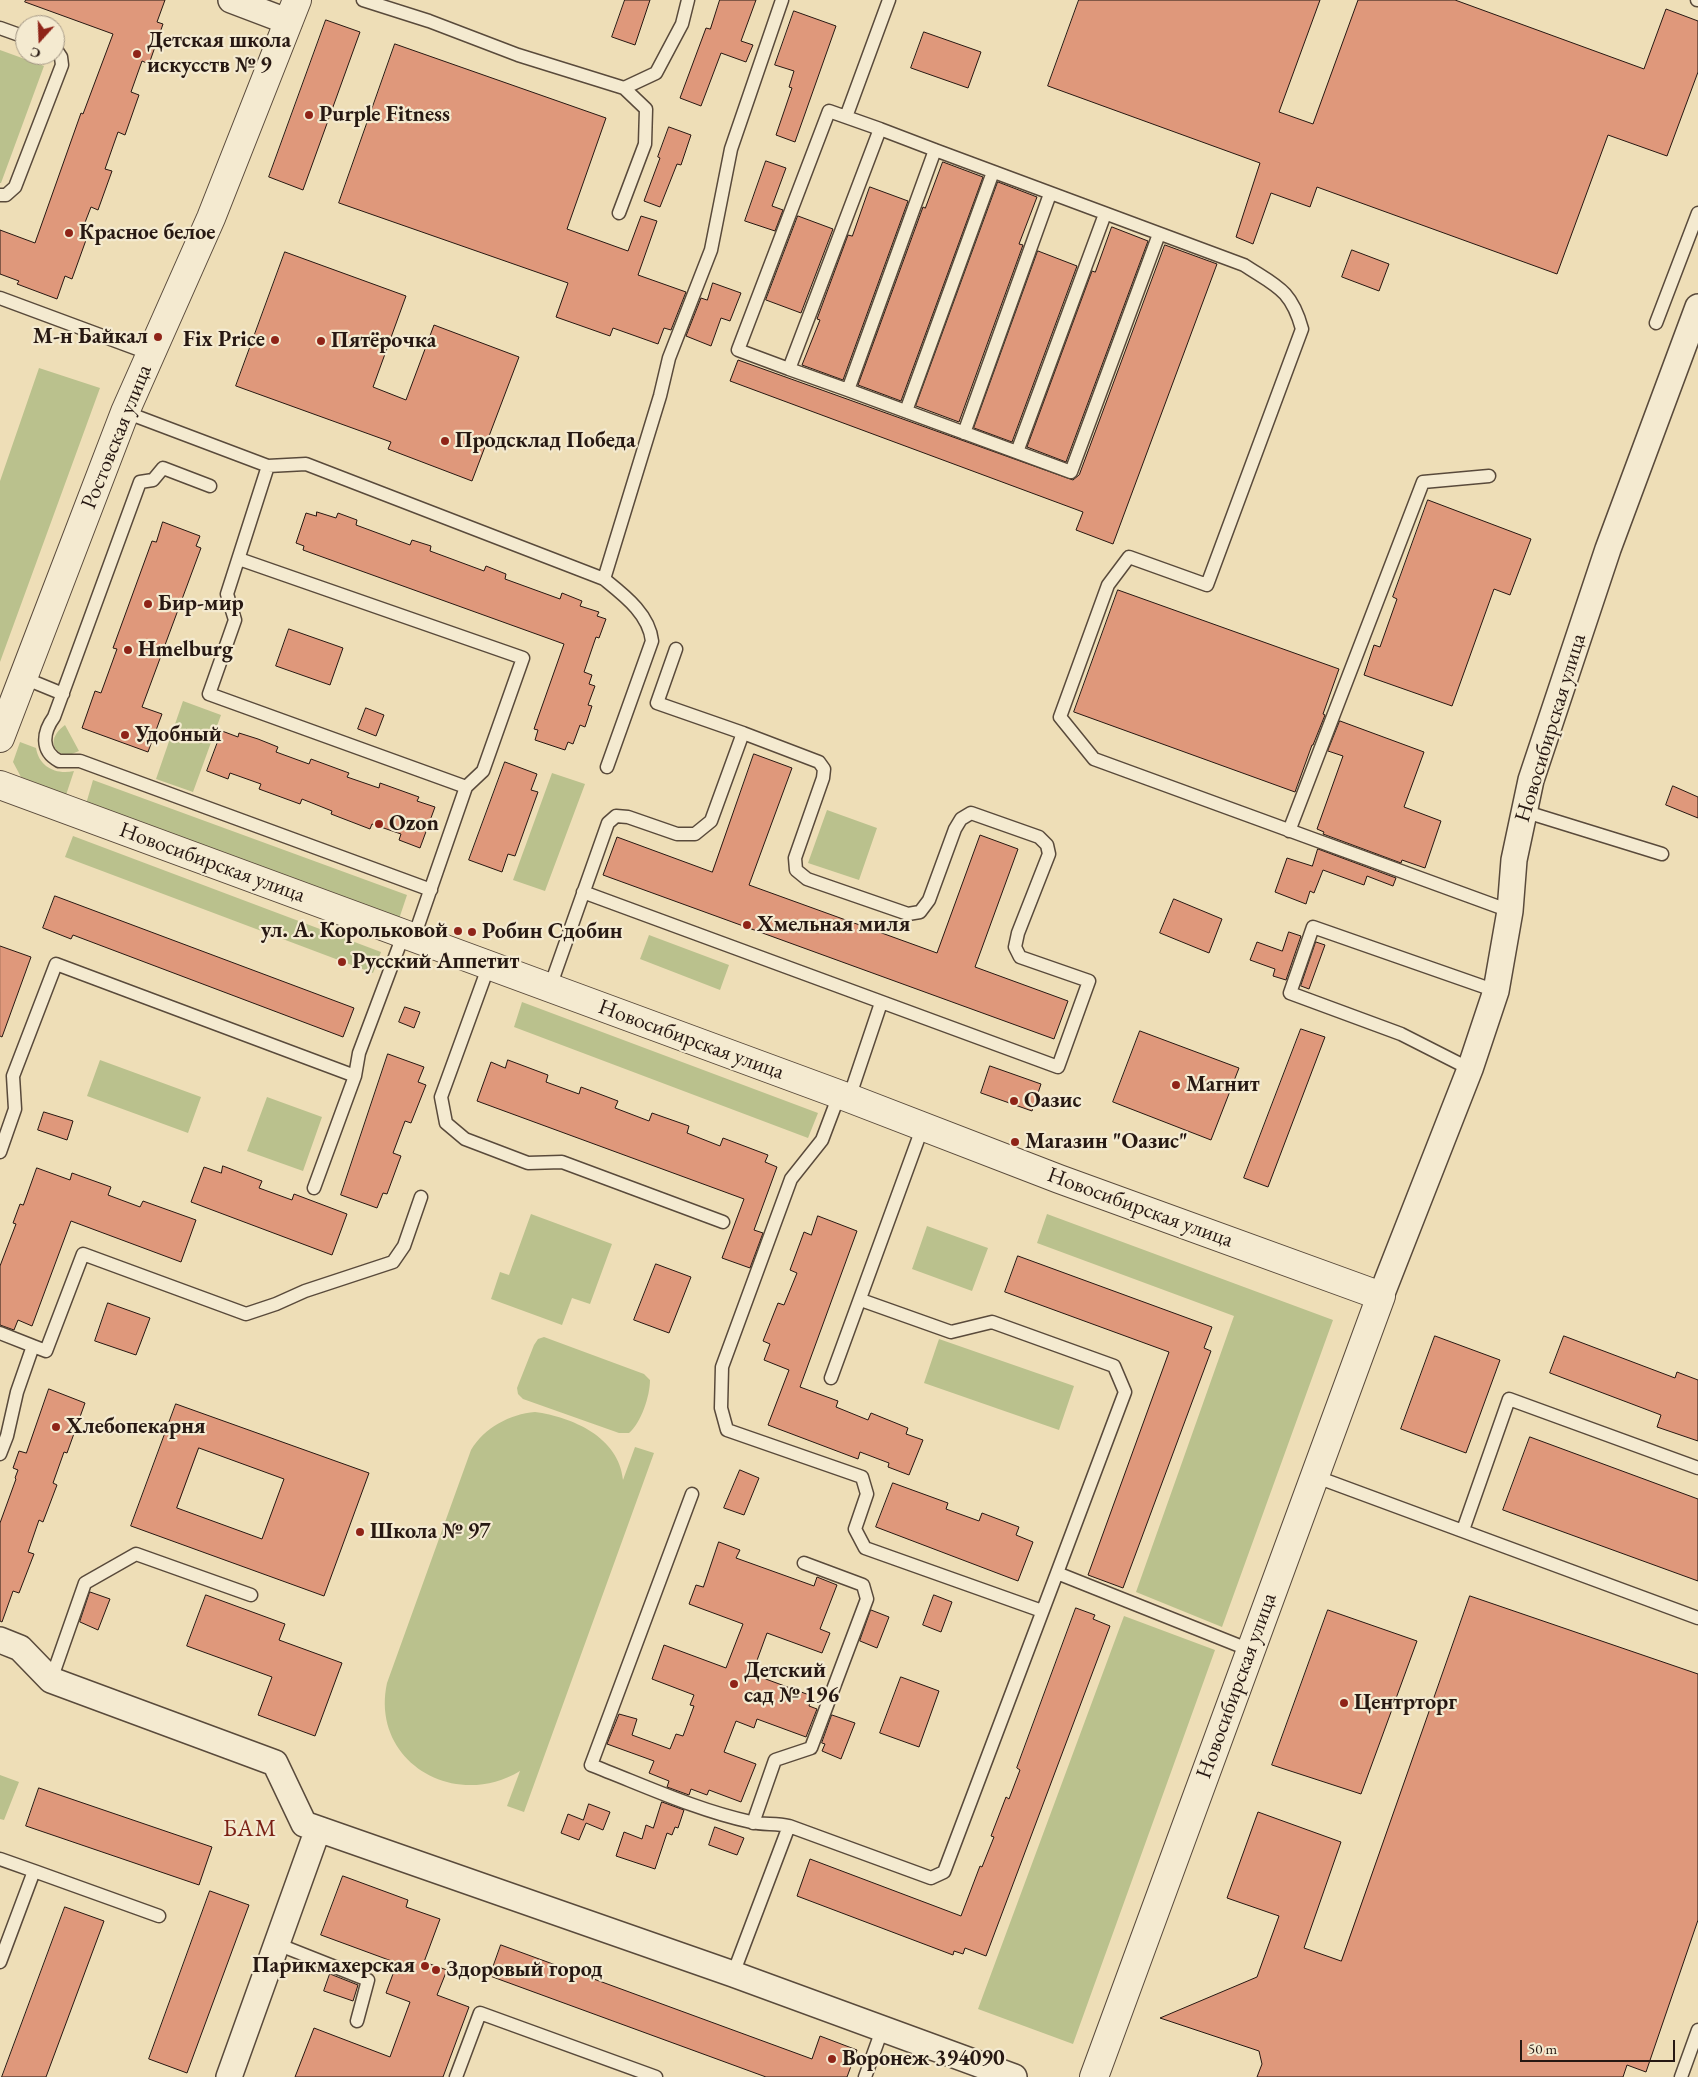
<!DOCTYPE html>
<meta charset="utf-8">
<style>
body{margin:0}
#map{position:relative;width:1698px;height:2077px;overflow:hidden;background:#eedeb7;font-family:"EB Garamond",serif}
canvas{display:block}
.north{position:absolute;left:15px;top:15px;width:50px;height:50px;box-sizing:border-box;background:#f4ead0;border:1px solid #a29684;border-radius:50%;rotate:200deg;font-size:14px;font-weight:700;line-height:20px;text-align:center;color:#271812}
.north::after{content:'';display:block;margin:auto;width:18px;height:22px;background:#8f2418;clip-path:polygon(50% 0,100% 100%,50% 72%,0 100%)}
.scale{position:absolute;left:1520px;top:2040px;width:155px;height:22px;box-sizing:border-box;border:2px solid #271812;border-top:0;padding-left:6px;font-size:15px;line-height:18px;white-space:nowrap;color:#271812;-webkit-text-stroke:4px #f4ead0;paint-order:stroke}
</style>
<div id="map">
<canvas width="1698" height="2077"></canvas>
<div class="north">С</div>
<div class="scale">50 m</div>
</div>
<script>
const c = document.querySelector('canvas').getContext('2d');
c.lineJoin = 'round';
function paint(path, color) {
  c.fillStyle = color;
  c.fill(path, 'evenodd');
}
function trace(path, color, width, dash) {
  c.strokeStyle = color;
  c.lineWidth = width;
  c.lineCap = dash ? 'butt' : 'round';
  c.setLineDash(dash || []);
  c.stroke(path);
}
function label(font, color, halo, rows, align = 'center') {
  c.font = font + ' "EB Garamond",serif';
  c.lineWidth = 4.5;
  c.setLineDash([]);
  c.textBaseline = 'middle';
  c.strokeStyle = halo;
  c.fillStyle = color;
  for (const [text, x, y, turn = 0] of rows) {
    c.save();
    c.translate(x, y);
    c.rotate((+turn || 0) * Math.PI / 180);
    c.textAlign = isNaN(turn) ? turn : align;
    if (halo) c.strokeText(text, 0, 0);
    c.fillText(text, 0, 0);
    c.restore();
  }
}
paint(new Path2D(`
 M 0,50 L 44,66 L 1,183 L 0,183 Z
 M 39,368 L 100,388 L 0,662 L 0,481 Z
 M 183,701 L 221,715 L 193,792 L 156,779 Z
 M 65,725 L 79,751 L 67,756 C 48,750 51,735 65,725 Z
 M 20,742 L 36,748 C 39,767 56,775 74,771 L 66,795 L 21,777 L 13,762 Z
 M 552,773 L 585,784 L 545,891 L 513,880 Z
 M 93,780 L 407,895 L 399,919 L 86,804 Z
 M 827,810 L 877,828 L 859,880 L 808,863 Z
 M 73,836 L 381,952 L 373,973 L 65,857 Z
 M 649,935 L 729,965 L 720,990 L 640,959 Z
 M 522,1002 L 818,1113 L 808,1138 L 514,1027 Z
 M 100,1060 L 201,1097 L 188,1133 L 87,1096 Z
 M 267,1097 L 322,1117 L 303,1171 L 247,1151 Z
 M 531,1214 L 612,1244 L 590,1304 L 572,1298 L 562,1325 L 491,1299 L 500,1272 L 509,1275 Z
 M 1047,1214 L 1333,1320 L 1222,1627 L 1136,1592 L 1234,1316 L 1037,1243 Z
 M 927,1226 L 988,1248 L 972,1291 L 912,1269 Z
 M 544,1337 L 644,1374 L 650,1380 C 650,1396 641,1423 629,1433 L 619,1433 L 523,1399 L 518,1394 L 517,1388 L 534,1345 L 538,1339 Z
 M 939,1339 L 1074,1386 L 1059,1430 L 924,1383 Z
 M 535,1412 C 572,1417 619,1437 623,1480 L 635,1447 L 654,1453 L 524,1812 L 507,1806 L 520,1771 C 454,1811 370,1761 387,1683 L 471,1450 C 484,1428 510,1414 535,1412 Z
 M 1124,1616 L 1215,1650 L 1073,2044 L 978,2009 Z
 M 0,1775 L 19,1782 L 4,1820 L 0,1819 Z`), '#bac18d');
const building = new Path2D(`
 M 26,0 L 165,0 L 157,22 L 163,24 L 149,64 L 142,61 L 131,92 L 139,95 L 125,135 L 118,132 L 105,169 L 112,171 L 98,210 L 91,207 L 79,238 L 86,240 L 72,279 L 65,276 L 57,299 L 17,284 L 19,281 L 0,274 L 0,230 L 35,243 L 81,113 L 83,114 L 113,34 L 25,2 Z
 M 625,0 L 650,0 L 635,45 L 612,37 Z
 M 720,0 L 756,0 L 741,41 L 753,45 L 746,62 L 721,53 L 701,106 L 680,98 L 706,28 L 710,29 Z
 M 1079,0 L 1320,0 L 1279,112 L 1313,124 L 1358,0 L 1455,0 L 1644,69 L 1666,9 L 1698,21 L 1698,72 L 1667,156 L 1608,135 L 1557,274 L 1317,187 L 1310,207 L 1271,193 L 1253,244 L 1236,237 L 1260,163 L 1048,86 Z
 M 794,11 L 836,26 L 795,142 L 776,135 L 792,88 L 789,87 L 794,71 L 775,65 Z
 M 326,20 L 360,32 L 303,190 L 269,177 Z
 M 924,32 L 981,52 L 968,88 L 911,68 Z
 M 395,44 L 606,118 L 567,229 L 628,251 L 641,216 L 657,221 L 638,275 L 686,292 L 671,330 L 664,328 L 658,344 L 613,328 L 610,336 L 556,317 L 568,283 L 339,203 Z
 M 669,127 L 691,135 L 681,165 L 677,164 L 660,207 L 644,201 L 660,158 L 658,157 Z
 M 766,161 L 786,168 L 772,206 L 783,210 L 775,231 L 745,221 Z
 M 943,162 L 983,177 L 901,401 L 858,385 L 923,207 L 925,208 Z
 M 998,182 L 1037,197 L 1019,244 L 1023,245 L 959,422 L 916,406 Z
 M 870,187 L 908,201 L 843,380 L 802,365 L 820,320 L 817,319 L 848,235 L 852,236 Z
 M 798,216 L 833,229 L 801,313 L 766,300 Z
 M 1112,227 L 1148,241 L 1066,462 L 1027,447 L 1092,271 L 1095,272 Z
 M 1165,245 L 1217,264 L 1113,544 L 1076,530 L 1083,512 L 730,381 L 738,360 L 1073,480 L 1079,475 Z
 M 1352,250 L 1389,264 L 1379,291 L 1342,277 Z
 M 1038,251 L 1077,266 L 1012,442 L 974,428 Z
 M 285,252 L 406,296 L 373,387 L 406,400 L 434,325 L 519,357 L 472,481 L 388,449 L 391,442 L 236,386 Z
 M 713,283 L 741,293 L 730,321 L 721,318 L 711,346 L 686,336 L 701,298 L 707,300 Z
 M 1428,500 L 1531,539 L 1510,595 L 1494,589 L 1452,706 L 1364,675 L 1374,645 L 1380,647 L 1397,599 L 1393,597 Z
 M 317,512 L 336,518 L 338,513 L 357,520 L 356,525 L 410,545 L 412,540 L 431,546 L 430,551 L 449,558 L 484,571 L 486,566 L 506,574 L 505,579 L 560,599 L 562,593 L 582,601 L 580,606 L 599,612 L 597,616 L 606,619 L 599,638 L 596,637 L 584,672 L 592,675 L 589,684 L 595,686 L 588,705 L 592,706 L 585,727 L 580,725 L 573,744 L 568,742 L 565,750 L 535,740 L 538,730 L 534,729 L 564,644 L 303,550 L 304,546 L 296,543 L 306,513 L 316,516 Z
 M 163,522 L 200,536 L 196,546 L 201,548 L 142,707 L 162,714 L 148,752 L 82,728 L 95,691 L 101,693 L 117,649 L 113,648 L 152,541 L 156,542 Z
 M 1118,590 L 1339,669 L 1323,714 L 1325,715 L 1313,745 L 1312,745 L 1295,792 L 1074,712 Z
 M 289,629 L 343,648 L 330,685 L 276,666 Z
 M 366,708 L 384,715 L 376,736 L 358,729 Z
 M 1340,721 L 1424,752 L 1404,807 L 1441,821 L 1425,868 L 1402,860 L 1401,863 L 1323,834 L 1324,832 L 1317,829 L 1343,756 L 1328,751 Z
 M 222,731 L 238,737 L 239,733 L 258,739 L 278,747 L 276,752 L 309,764 L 311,759 L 349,773 L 347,777 L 379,788 L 380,783 L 419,797 L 417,801 L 435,807 L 420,848 L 399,840 L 401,834 L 372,824 L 370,829 L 331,814 L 332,811 L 302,799 L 300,804 L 259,789 L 261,784 L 230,773 L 228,779 L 207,771 Z
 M 754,754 L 792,768 L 749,885 L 937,953 L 980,835 L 1018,849 L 975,967 L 1068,1001 L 1054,1039 L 603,875 L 617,837 L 712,872 Z
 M 505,762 L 537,774 L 531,790 L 538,792 L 515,856 L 508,854 L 502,872 L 469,860 Z
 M 1673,786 L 1698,797 L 1698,818 L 1666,805 Z
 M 1318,849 L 1396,878 L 1393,886 L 1367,876 L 1364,885 L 1323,870 L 1314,893 L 1310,891 L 1306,904 L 1275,892 L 1287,858 L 1312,866 Z
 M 55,896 L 354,1008 L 343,1037 L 73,935 L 71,939 L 43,928 Z
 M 1174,899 L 1222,919 L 1209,953 L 1160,933 Z
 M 1289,932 L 1301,936 L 1286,980 L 1273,976 L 1275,969 L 1250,960 L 1257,942 L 1282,951 Z
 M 1316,942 L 1325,945 L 1309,989 L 1301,986 Z
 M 0,946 L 31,957 L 2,1037 L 0,1036 Z
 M 405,1007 L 420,1012 L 414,1028 L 399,1022 Z
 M 1301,1029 L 1325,1037 L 1268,1187 L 1244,1178 Z
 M 1140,1031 L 1239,1068 L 1211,1140 L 1113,1102 Z
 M 388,1054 L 424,1067 L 418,1082 L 426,1085 L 411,1123 L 405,1121 L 393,1153 L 401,1156 L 387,1194 L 383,1193 L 377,1208 L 341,1195 Z
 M 508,1060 L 548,1075 L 546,1082 L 579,1094 L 581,1087 L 618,1101 L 615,1108 L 649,1121 L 652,1113 L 689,1126 L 687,1133 L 720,1146 L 723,1138 L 768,1155 L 765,1162 L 777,1167 L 754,1230 L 763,1233 L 750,1268 L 722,1258 L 744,1199 L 477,1101 L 491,1062 L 505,1068 Z
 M 990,1066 L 1041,1084 L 1032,1111 L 981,1093 Z
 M 44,1112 L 73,1121 L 67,1140 L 38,1130 Z
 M 223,1166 L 262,1181 L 259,1188 L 292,1200 L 294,1194 L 347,1214 L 332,1255 L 191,1202 L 204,1167 L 221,1173 Z
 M 37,1168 L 70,1180 L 72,1173 L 111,1187 L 108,1195 L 140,1207 L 143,1201 L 196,1220 L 181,1262 L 71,1221 L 32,1326 L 18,1320 L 14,1330 L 0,1325 L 0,1266 L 16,1224 L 13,1223 L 20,1204 L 23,1205 Z
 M 818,1216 L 857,1231 L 800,1387 L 838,1401 L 836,1407 L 868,1420 L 871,1413 L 908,1428 L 906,1434 L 923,1440 L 909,1475 L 888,1467 L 889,1463 L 860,1452 L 858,1459 L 768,1425 L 789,1370 L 764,1360 L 770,1344 L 763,1341 L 778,1303 L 784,1305 L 797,1273 L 790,1270 L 804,1232 L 811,1235 Z
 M 1018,1256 L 1212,1327 L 1204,1348 L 1211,1351 L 1123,1588 L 1088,1575 L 1169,1352 L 1005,1292 Z
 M 656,1264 L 691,1277 L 669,1333 L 634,1320 Z
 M 108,1303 L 150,1318 L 136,1355 L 95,1341 Z
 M 1435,1336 L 1500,1360 L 1466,1453 L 1401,1429 Z
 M 1564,1336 L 1675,1378 L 1677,1372 L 1698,1380 L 1698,1441 L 1657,1427 L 1661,1415 L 1550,1373 Z
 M 49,1389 L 85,1403 L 67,1453 L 64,1452 L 53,1483 L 57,1485 L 43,1522 L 39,1520 L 28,1552 L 34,1554 L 19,1593 L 13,1591 L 2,1622 L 0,1621 L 0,1523 L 16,1479 L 15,1478 L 18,1470 L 13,1468 L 19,1451 L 26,1453 Z
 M 176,1404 L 369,1473 L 324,1596 L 131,1526 ZM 199,1448 L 284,1479 L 262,1539 L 177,1508 Z
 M 1530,1437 L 1698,1499 L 1698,1581 L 1503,1510 Z
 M 740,1470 L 759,1478 L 744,1515 L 724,1508 Z
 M 893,1483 L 948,1503 L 946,1509 L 979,1521 L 982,1513 L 1019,1527 L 1016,1535 L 1033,1542 L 1018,1581 L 876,1527 Z
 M 719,1542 L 740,1550 L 736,1558 L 814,1586 L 817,1577 L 837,1585 L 820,1629 L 830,1633 L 822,1653 L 767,1633 L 752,1674 L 812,1696 L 809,1706 L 817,1709 L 806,1737 L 757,1719 L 754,1728 L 736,1721 L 724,1752 L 756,1764 L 741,1802 L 709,1790 L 707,1795 L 691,1789 L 689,1795 L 667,1787 L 669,1781 L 649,1773 L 654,1761 L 607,1744 L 619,1714 L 637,1719 L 632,1735 L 670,1749 L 676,1734 L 683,1736 L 694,1706 L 690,1705 L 694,1695 L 652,1679 L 664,1645 L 726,1668 L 743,1624 L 689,1604 L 696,1585 L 703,1587 Z
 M 90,1592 L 110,1599 L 98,1630 L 80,1622 Z
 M 206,1595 L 285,1624 L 279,1640 L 342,1663 L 315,1736 L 258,1715 L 272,1677 L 187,1646 Z
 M 934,1595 L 952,1602 L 941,1632 L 923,1625 Z
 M 1470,1596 L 1698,1674 L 1698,1920 L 1646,2072 L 1627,2065 L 1623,2077 L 1257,2077 L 1262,2064 L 1259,2051 L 1160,2018 L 1257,1977 L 1279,1916 L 1227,1898 L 1258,1812 L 1341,1842 L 1304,1948 L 1341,1961 Z
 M 1076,1608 L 1095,1615 L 1093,1619 L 1110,1626 L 986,1956 L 965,1948 L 963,1954 L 954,1951 L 953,1955 L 797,1896 L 810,1859 L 961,1916 L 980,1866 L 982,1867 L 994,1837 L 991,1836 L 1006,1797 L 1009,1799 L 1020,1770 L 1017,1768 Z
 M 871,1610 L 889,1617 L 877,1648 L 860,1641 Z
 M 1328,1610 L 1417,1641 L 1361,1794 L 1272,1765 Z
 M 901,1677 L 939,1691 L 919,1747 L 880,1733 Z
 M 832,1715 L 855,1723 L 841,1759 L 822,1751 L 825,1744 L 822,1743 Z
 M 39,1788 L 212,1847 L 199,1885 L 26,1826 Z
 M 662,1802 L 684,1810 L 678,1828 L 675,1827 L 672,1835 L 667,1833 L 655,1869 L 616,1856 L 624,1832 L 642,1839 L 646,1825 L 653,1828 Z
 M 589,1804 L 610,1812 L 603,1830 L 586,1823 L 579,1840 L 561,1833 L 568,1814 L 583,1820 Z
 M 715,1827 L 744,1838 L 737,1855 L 709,1845 Z
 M 343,1876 L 408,1900 L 406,1907 L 440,1919 L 424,1962 L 447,1970 L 437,1995 L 469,2007 L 443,2077 L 295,2077 L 314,2028 L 390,2057 L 410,2002 L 386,1993 L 397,1963 L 321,1935 Z
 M 210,1891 L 249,1905 L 187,2073 L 149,2059 Z
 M 65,1907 L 104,1921 L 46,2077 L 2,2077 Z
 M 501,1945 L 812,2059 L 820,2036 L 857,2050 L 847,2077 L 766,2077 L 490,1976 Z
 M 330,1974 L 358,1985 L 353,2001 L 324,1991 Z`);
paint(building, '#df987b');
trace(building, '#271812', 1);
const service = new Path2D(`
 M 363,0 L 429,21 L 518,55 L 624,88 L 646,109 L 645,144 L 619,213
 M 1697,0 L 1698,0
 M 0,28 L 25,37
 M 624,88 L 656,73 L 682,24 L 688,0
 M 880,129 L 846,117 L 889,0
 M 0,195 L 6,195 L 15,187 L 62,65 L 61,57 L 55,48
 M 1159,234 L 1071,472 L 848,390 L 935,150 L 1244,265 C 1276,286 1291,289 1302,329 L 1207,585 L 1129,557 L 1108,585 L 1060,717 L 1094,759 L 1510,911
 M 0,298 L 151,354
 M 1656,323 L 1698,213
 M 789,369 L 738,350 L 829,111 L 846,117
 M 848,390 L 789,369 L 880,129 L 935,150
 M 906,411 L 993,172
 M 125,412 L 268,466 L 227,594 L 235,620 L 209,694 L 466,787 L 414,937
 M 964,433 L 1050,194
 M 1017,452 L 1105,214
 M 268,466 L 306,464 L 604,579 C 625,596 649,614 652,641 L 607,767
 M 210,486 L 163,468 L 153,480 L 140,482 L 54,717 C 43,732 40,751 59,761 L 80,761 L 431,890
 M 239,559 L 523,658 L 483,771 L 466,787
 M 604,579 L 660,396 L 669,358 L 711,250 L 731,149 L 782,0
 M 24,678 L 63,694
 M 1523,811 L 1662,854
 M 1289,831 L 1423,482 L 1489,476
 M 583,892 L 1058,1067 L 1089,981 L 1020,957 L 1015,947 L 1018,933 L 1049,854 L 1047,845 L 1039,837 L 971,813 L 961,819 L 955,829 L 929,900 L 920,912 L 908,914 L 807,879 L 796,870 L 795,858 L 823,778 L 824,769 L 819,762 L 743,733
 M 489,965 L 441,1097 L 446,1123 L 465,1139 L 528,1163 L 562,1162 L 723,1222
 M 550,987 L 608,823 L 616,816 L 628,817 L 677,834 L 695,834 L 711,821 L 743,733 L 657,703 L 676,649
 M 1470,1069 L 1401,1034 L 1290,993 L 1313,927 L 1496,991
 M 839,1095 L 822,1140 L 791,1179 L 722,1367 L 721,1408 L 727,1430 L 862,1477 L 867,1494 L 855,1529 L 865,1548 L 1042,1611
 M 849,1098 L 881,1003
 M 0,1152 L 15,1109 L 13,1076 L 56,964 L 355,1076 L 359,1053 L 404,933
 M 314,1188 L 355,1076
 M 861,1300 L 951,1332 L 992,1322 L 1114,1366 L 1125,1392 L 1057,1573
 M 0,1333 L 33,1346 L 17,1392 L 7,1436 L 0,1454
 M 33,1346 L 46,1351 L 83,1254 L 246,1314 L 276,1304 L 305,1291 L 393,1262 L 404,1246 L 421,1197
 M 831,1378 L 923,1126
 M 1314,1476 L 1698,1618
 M 692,1494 L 591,1765 C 643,1785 696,1810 751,1822 C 763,1825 776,1823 789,1826
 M 1463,1530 L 1509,1399 L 1698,1468
 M 51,1680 L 85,1583 L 136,1554 L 251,1595
 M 753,1823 L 775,1760 L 811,1748 L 867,1599 L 863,1585 L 804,1563
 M 0,1859 L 34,1871 L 0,1962
 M 34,1871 L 159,1916
 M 277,1944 L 368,1980 L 357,2021
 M 733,1974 L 789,1826 L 931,1878 L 944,1872 L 1057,1573 L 1250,1650
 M 456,2077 L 480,2013 L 656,2077
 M 865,2077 L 882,2030
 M 1681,2077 L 1698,2030`);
const minor = new Path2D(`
 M 231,0 L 289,22
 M 1381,1296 L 1470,1069 L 1496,991 L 1510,911 L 1514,860 L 1531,780 L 1608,549 L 1698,307
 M 0,1640 L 20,1648 L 51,1680 L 275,1763 L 304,1824 L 733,1974 L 1014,2077
 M 229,2077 L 318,1829`);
const tertiary = new Path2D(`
 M 0,738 L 125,412 L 211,218 L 297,0
 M 0,785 L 849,1098 L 1059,1179 L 1381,1296 L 1094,2077`);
trace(service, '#594a3b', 15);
trace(minor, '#594a3b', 28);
trace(tertiary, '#594a3b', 30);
trace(service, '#f4ead0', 12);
trace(minor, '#f4ead0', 25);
trace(tertiary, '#f4ead0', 28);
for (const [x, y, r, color] of [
 [137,54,5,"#8f2418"],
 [309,115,5,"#8f2418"],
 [69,233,5,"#8f2418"],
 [158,337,5,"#8f2418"],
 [275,340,5,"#8f2418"],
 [321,341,5,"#8f2418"],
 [445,441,5,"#8f2418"],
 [148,604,5,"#8f2418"],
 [128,650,5,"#8f2418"],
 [125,735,5,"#8f2418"],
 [379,824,5,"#8f2418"],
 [747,925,5,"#8f2418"],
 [458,931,5,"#8f2418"],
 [472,932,5,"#8f2418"],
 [342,962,5,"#8f2418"],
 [1176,1085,5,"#8f2418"],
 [1014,1101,5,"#8f2418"],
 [1015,1142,5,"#8f2418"],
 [56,1427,5,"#8f2418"],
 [360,1532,5,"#8f2418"],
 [734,1684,5,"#8f2418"],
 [1344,1703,5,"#8f2418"],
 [425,1966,5,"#8f2418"],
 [436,1970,5,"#8f2418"],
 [832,2059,5,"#8f2418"]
]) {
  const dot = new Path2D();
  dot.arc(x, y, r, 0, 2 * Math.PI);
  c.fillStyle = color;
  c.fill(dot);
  trace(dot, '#f4ead0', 2);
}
label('bold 22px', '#271812', '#f4ead0', [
 ["Детская школа",147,41],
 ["искусств № 9",147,66],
 ["Purple Fitness",319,115],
 ["Красное белое",79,233],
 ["М-н Байкал",148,337,"right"],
 ["Fix Price",265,340,"right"],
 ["Пятёрочка",331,341],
 ["Продсклад Победа",455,441],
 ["Бир-мир",158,604],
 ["Hmelburg",138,650],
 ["Удобный",135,735],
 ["Ozon",389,824],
 ["Хмельная миля",757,925],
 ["ул. А. Корольковой",448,931,"right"],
 ["Робин Сдобин",482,932],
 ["Русский Аппетит",352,962],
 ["Магнит",1186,1085],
 ["Оазис",1024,1101],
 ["Магазин \"Оазис\"",1025,1142],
 ["Хлебопекарня",66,1427],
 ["Школа № 97",370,1532],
 ["Детский",744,1671],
 ["сад № 196",744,1696],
 ["Центрторг",1354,1703],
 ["Парикмахерская",415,1966,"right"],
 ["Здоровый город",446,1970],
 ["Воронеж 394090",842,2059]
], 'left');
label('22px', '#271812', '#f4ead0', [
 ["Ростовская улица",117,437,-68],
 ["Новосибирская улица",1551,728,-73],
 ["Новосибирская улица",212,863,20],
 ["Новосибирская улица",691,1040,20],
 ["Новосибирская улица",1140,1208,20],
 ["Новосибирская улица",1237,1686,-70]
]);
c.letterSpacing = '1px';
label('24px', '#7a1f14', '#f4ead0', [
 ["БАМ",250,1829]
]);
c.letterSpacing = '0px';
</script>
